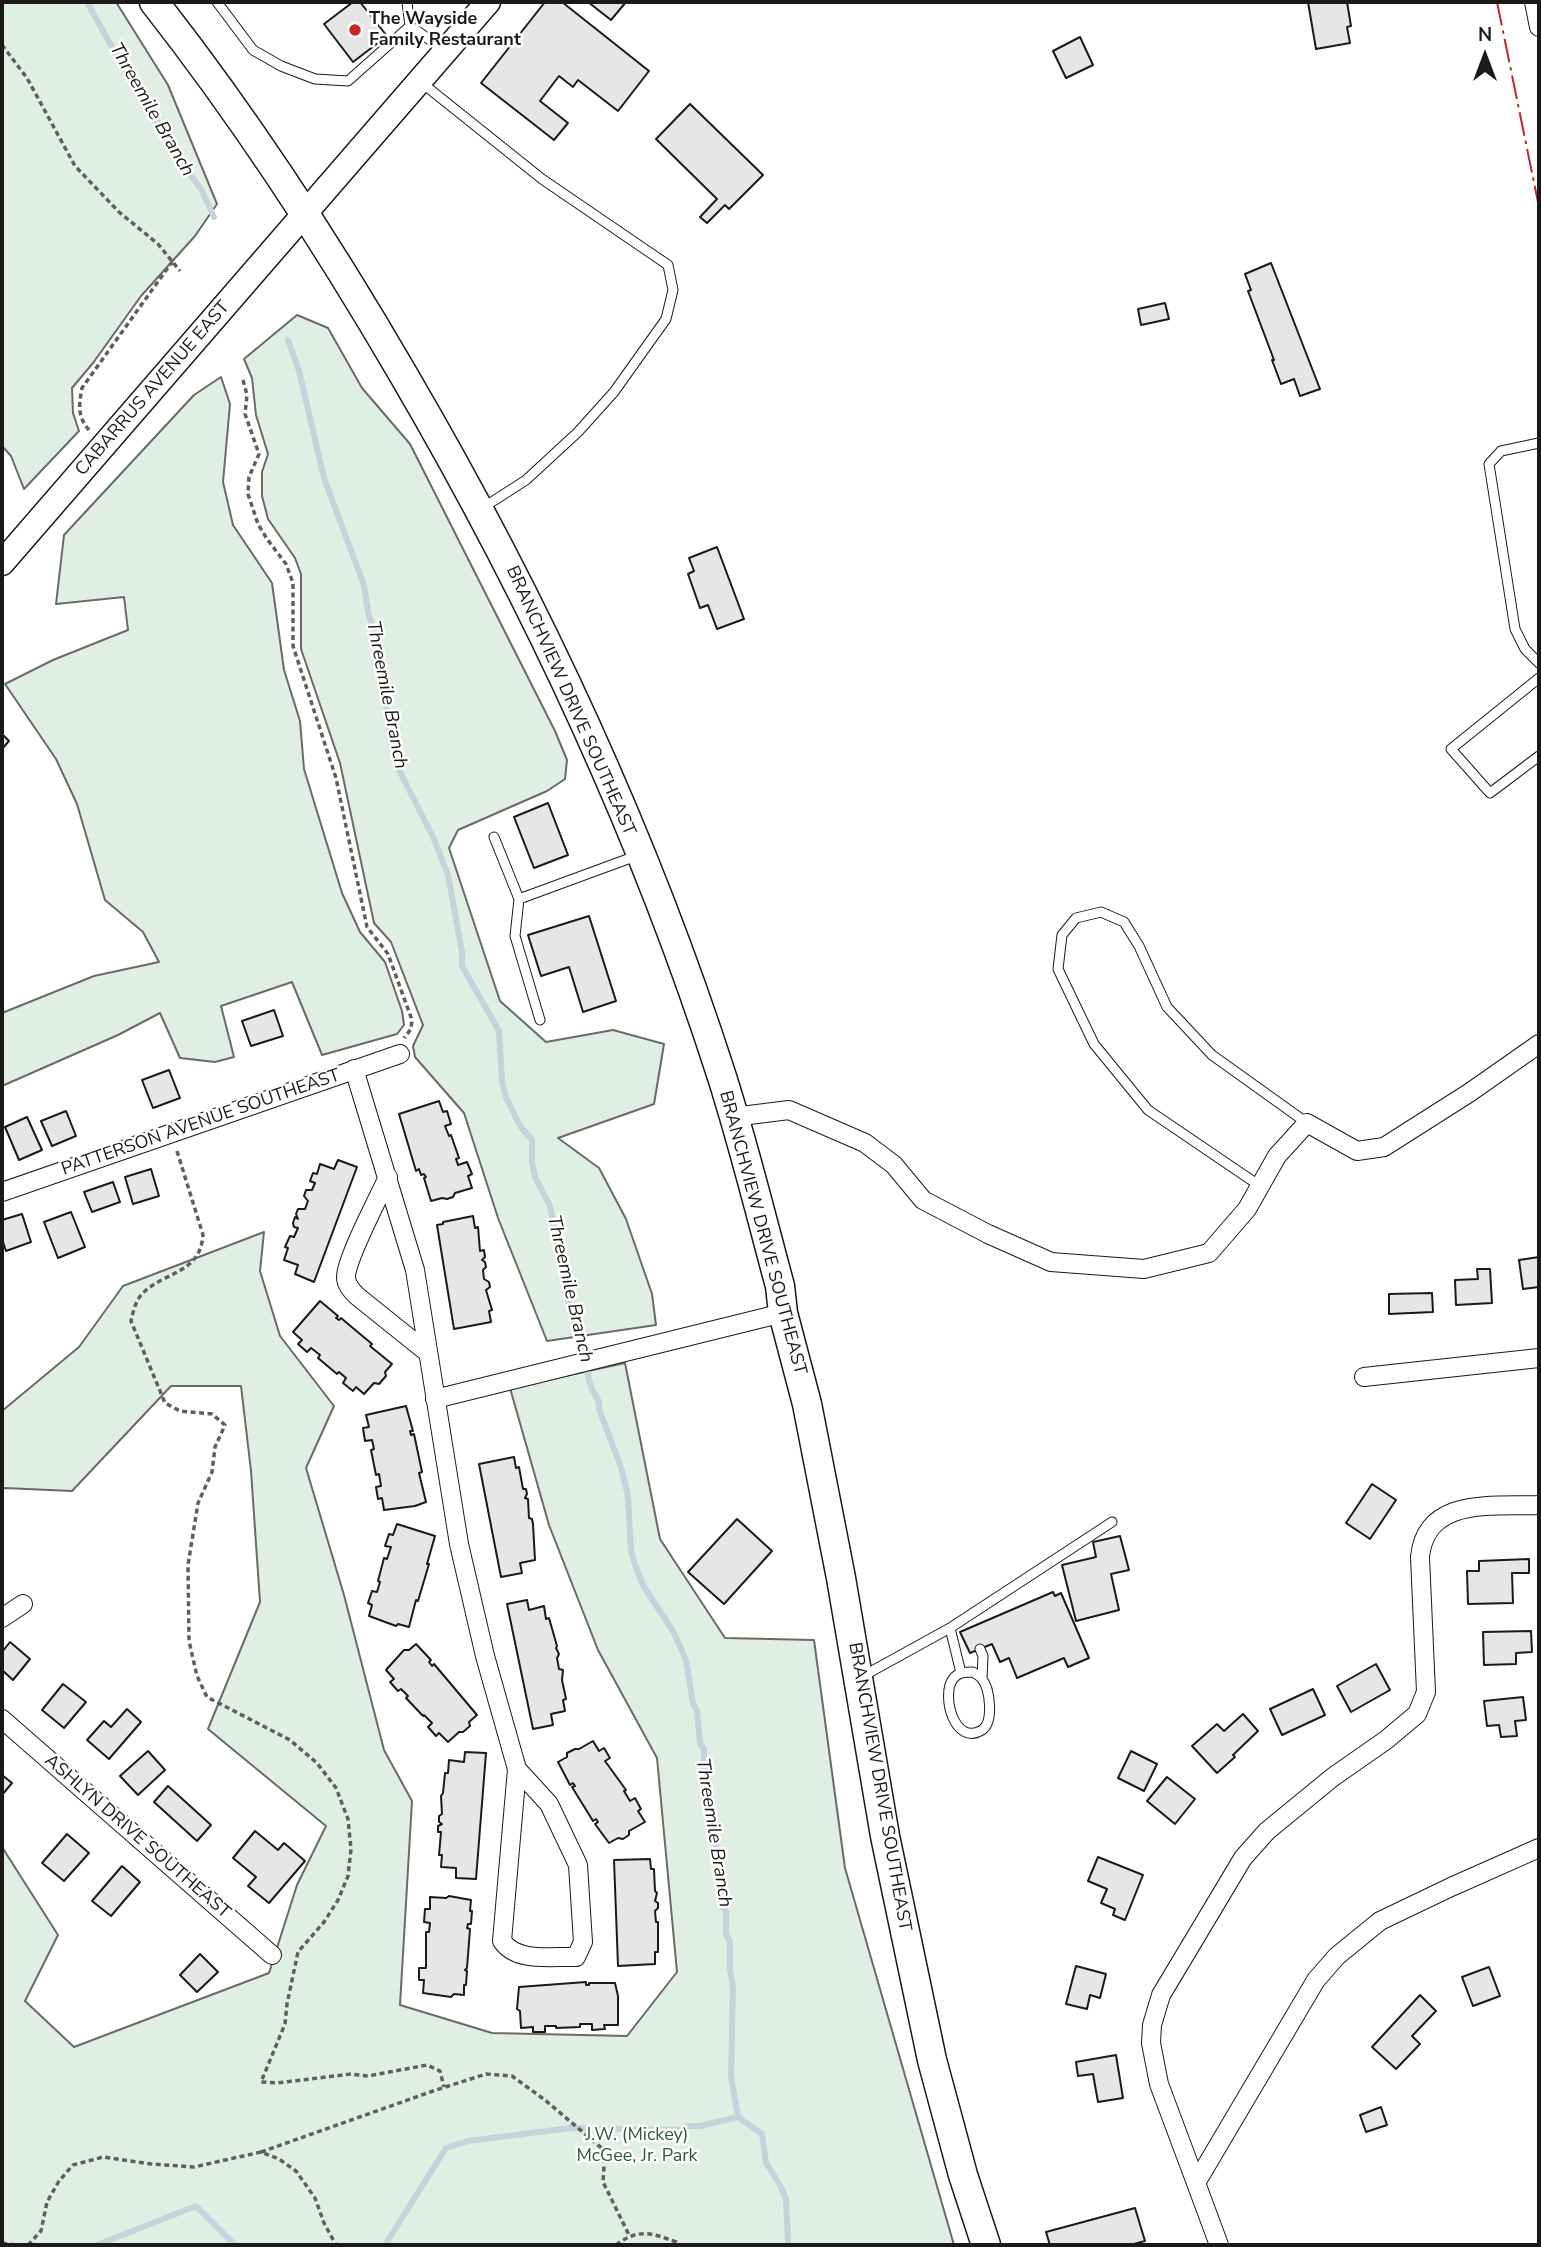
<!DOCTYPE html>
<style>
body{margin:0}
#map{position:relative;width:1541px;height:2247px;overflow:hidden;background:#fff;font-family:"Nunito Sans",sans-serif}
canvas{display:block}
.frame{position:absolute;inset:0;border:4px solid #1a1a1a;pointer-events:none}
.north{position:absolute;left:1450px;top:21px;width:70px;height:70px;-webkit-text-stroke:5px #fff;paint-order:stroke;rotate:0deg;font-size:19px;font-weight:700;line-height:28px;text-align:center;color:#1a1a1a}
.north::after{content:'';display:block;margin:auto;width:24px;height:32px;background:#1a1a1a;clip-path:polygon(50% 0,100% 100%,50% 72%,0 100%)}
</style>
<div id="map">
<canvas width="1541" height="2247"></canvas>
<div class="frame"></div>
<div class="north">N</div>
</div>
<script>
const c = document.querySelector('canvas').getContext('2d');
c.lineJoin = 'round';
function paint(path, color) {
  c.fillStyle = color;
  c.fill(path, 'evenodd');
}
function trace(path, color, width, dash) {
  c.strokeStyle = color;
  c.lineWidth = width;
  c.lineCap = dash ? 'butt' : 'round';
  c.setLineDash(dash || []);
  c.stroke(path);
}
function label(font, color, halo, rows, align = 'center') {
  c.font = font + ' "Nunito Sans",sans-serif';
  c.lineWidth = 5;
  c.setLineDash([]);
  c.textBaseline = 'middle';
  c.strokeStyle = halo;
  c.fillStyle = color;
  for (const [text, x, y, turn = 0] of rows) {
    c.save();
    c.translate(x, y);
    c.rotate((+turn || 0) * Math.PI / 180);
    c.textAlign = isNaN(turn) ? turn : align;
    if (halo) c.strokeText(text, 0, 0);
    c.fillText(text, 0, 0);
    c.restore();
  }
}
const green = new Path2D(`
 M 2,2 L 116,2 L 168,85 L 217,204 L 195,236 L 141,296 L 93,363 L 72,388 L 73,413 L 79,431 L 24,489 L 11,456 L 2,446 Z
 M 297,315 L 328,328 L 362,388 L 410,444 L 555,731 L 567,760 L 565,779 L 547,791 L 458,830 L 449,848 L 500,1001 L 546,1042 L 613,1030 L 664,1044 L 654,1104 L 558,1138 L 599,1168 L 626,1219 L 652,1294 L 656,1325 L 547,1341 L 498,1218 L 464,1113 L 415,1057 L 413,1046 L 423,1025 L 391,942 L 374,923 L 340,763 L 301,649 L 301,574 L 295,558 L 268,519 L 262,496 L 262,472 L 268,454 L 256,415 L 252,378 L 244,359 Z
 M 221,377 L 230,404 L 223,482 L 233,525 L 272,583 L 284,670 L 300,721 L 304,769 L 342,893 L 360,932 L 385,962 L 402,1011 L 404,1025 L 397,1034 L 322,1055 L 292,982 L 221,1006 L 234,1057 L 215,1062 L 180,1058 L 160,1013 L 118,1035 L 2,1086 L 2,1013 L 94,976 L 159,962 L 143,932 L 105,900 L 77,804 L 56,759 L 5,684 L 53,660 L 128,630 L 124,597 L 56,604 L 64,535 L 194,395 Z
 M 264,1232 L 260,1271 L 280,1336 L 334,1406 L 306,1468 L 344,1595 L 384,1750 L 412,1801 L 400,2005 L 492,2033 L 627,2036 L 677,1972 L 657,1758 L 598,1650 L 549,1525 L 510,1388 L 625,1363 L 660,1539 L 725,1638 L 814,1640 L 845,1868 L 954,2245 L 2,2245 L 2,1847 L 58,1935 L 25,2001 L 74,2047 L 269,1973 L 297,1885 L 326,1826 L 208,1729 L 260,1602 L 251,1471 L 241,1386 L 171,1386 L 72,1491 L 4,1488 L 2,1490 L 2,1411 L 79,1347 L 123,1286 Z`);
paint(green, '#e0efe3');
trace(green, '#6a6a6a', 2);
trace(new Path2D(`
 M 87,2 L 128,76 L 168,138 L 179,160 L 201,189 L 214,217
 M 288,340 L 299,371 L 324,478 L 364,585 L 368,612 L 379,647 L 390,741 L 397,766 L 433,837 L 448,875 L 462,952 L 462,966 L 499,1031 L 502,1082 L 506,1097 L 520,1126 L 532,1140 L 532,1162 L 535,1177 L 550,1206 L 568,1300 L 591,1387 L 599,1402 L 599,1409 L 621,1467 L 628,1496 L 631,1551 L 635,1565 L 644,1587 L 673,1631 L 686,1660 L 693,1703 L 697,1711 L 700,1743 L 704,1749 L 704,1765 L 711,1796 L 718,1863 L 722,1876 L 722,1905 L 726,1912 L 726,1934 L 730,1941 L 730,1969 L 733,1988 L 731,2076 L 738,2117 L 762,2134 L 766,2163 L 780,2185 L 786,2199 L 788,2243 L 789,2245
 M 97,2245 L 196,2206 L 235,2245
 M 385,2245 L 446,2148 L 468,2141 L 570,2128 L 679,2130 L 686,2126 L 700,2126 L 738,2117`), '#c6d2dc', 6);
const building = new Path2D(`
 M 353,2 L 360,2 L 387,36 L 353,62 L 324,24 Z
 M 545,2 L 562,2 L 649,71 L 618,111 L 578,80 L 573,87 L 559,76 L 540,101 L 568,123 L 554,140 L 481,83 Z
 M 588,2 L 626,2 L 611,20 Z
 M 1308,2 L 1347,2 L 1351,26 L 1347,27 L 1350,43 L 1316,49 Z
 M 1080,37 L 1093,65 L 1066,78 L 1053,51 Z
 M 690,104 L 763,175 L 729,209 L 725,205 L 707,223 L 700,217 L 717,199 L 656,139 Z
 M 1271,263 L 1320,389 L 1300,396 L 1294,379 L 1281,384 L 1272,360 L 1274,360 L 1248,291 L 1251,290 L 1245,274 Z
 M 1165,303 L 1169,319 L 1141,325 L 1138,309 Z
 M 717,547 L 744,619 L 717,629 L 708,605 L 700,608 L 688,574 L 694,571 L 689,558 Z
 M 2,734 L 9,741 L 2,749 Z
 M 548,803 L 568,855 L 534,868 L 514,817 Z
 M 589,916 L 616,1001 L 583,1012 L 569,967 L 541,976 L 528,935 Z
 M 274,1010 L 283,1036 L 251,1046 L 242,1021 Z
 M 169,1070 L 180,1098 L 153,1108 L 142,1080 Z
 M 439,1101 L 443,1112 L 447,1111 L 451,1124 L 445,1126 L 449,1136 L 451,1135 L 459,1158 L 456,1159 L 458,1165 L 467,1162 L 472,1174 L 468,1176 L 472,1188 L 455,1193 L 453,1197 L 447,1199 L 442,1198 L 431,1201 L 424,1178 L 426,1177 L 424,1174 L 421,1175 L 419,1169 L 416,1171 L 399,1114 Z
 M 66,1111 L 76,1136 L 52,1146 L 41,1121 Z
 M 27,1117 L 42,1150 L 19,1160 L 5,1127 Z
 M 338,1160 L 357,1167 L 314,1282 L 295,1274 L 298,1265 L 284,1260 L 288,1248 L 285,1247 L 290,1236 L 294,1237 L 298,1228 L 294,1227 L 293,1223 L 295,1217 L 298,1219 L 296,1214 L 298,1209 L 305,1209 L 308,1201 L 304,1196 L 306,1190 L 312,1190 L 315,1183 L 310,1181 L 313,1173 L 317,1174 L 320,1164 L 334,1169 Z
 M 151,1169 L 159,1196 L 133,1204 L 125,1177 Z
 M 113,1182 L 120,1202 L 92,1212 L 84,1192 Z
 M 71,1212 L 85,1247 L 58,1258 L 44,1222 Z
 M 22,1214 L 31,1242 L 6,1251 L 2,1239 L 2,1220 Z
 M 473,1216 L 475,1228 L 478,1227 L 480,1251 L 484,1250 L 485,1257 L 482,1260 L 485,1262 L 486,1267 L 483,1270 L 484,1279 L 489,1282 L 490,1287 L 486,1290 L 492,1310 L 489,1311 L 491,1322 L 454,1329 L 437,1225 L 443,1224 L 443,1222 Z
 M 1539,1257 L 1539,1287 L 1523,1289 L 1519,1260 Z
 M 1477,1269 L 1490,1269 L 1492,1303 L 1456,1305 L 1455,1280 L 1478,1279 Z
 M 1432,1293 L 1433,1312 L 1389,1314 L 1389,1294 Z
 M 320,1301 L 338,1316 L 336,1318 L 339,1320 L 341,1318 L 372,1344 L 370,1346 L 392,1364 L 385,1372 L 386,1376 L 379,1384 L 374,1383 L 364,1394 L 356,1387 L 353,1391 L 343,1383 L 346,1378 L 339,1372 L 337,1374 L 318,1358 L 320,1355 L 311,1348 L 307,1352 L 298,1344 L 302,1340 L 293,1332 Z
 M 406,1406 L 413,1431 L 410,1431 L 411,1435 L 414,1434 L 422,1472 L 419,1473 L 426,1502 L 415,1506 L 384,1510 L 382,1498 L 378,1499 L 376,1487 L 381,1486 L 379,1474 L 376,1475 L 371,1450 L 374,1449 L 372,1440 L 365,1441 L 363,1428 L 369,1427 L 366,1415 Z
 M 514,1457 L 516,1468 L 519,1467 L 523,1489 L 526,1489 L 527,1494 L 525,1498 L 528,1499 L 529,1518 L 532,1519 L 533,1524 L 535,1560 L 520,1563 L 522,1573 L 501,1577 L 479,1464 Z
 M 1372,1484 L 1396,1500 L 1370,1539 L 1346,1523 Z
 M 737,1519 L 772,1551 L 724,1604 L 688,1572 Z
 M 397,1524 L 435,1536 L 427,1564 L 429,1564 L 418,1601 L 416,1600 L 409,1627 L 398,1624 L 396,1626 L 369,1616 L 372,1605 L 368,1603 L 372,1591 L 377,1592 L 380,1582 L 378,1581 L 384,1558 L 387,1559 L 391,1547 L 385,1546 L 389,1534 L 393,1535 Z
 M 1120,1536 L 1129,1570 L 1111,1574 L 1119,1610 L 1076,1621 L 1062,1565 L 1096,1557 L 1093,1542 Z
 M 1529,1559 L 1529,1573 L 1512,1573 L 1513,1603 L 1468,1604 L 1467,1571 L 1479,1571 L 1479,1561 Z
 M 1053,1592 L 1055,1596 L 1061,1593 L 1089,1658 L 1068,1667 L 1064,1658 L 1017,1678 L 1009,1658 L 1000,1662 L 992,1644 L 970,1653 L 960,1632 Z
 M 527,1600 L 529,1610 L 544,1606 L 546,1619 L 549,1618 L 557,1646 L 556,1648 L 559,1654 L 557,1658 L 559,1669 L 563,1670 L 562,1680 L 566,1699 L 563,1700 L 565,1711 L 551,1714 L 553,1725 L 533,1729 L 507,1604 Z
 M 1531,1631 L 1532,1652 L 1516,1653 L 1516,1664 L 1484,1665 L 1483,1632 Z
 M 10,1642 L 30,1659 L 13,1680 L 2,1670 L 2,1652 Z
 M 416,1644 L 431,1660 L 429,1662 L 432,1666 L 434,1664 L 477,1715 L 469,1722 L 470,1726 L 463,1732 L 459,1732 L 448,1742 L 439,1733 L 436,1736 L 428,1727 L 432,1723 L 424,1715 L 423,1716 L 406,1698 L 408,1696 L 401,1689 L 398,1691 L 390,1682 L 394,1679 L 386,1670 L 404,1650 L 409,1650 Z
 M 1376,1664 L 1390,1690 L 1351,1712 L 1337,1686 Z
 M 63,1684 L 86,1702 L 64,1728 L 42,1710 Z
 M 1313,1689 L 1325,1715 L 1282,1735 L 1270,1709 Z
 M 1523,1697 L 1526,1720 L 1515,1721 L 1517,1736 L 1501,1737 L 1499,1725 L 1487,1726 L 1484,1701 Z
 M 127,1709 L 141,1722 L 109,1759 L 87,1740 L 104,1721 L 111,1727 Z
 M 1243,1714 L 1258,1731 L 1233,1755 L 1235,1757 L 1217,1773 L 1192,1746 L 1217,1724 L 1224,1731 Z
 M 593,1741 L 599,1751 L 604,1748 L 610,1758 L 605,1761 L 626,1790 L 624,1791 L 630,1801 L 635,1798 L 641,1809 L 638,1811 L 645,1822 L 629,1831 L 629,1835 L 623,1839 L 618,1838 L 609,1843 L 595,1824 L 598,1822 L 596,1819 L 593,1821 L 572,1787 L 575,1786 L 573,1783 L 570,1785 L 558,1762 L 567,1757 L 567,1753 L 575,1749 L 579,1749 Z
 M 148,1751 L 165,1770 L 138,1795 L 120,1776 Z
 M 1131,1751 L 1157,1764 L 1144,1791 L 1118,1778 Z
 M 465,1752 L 486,1753 L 476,1879 L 456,1878 L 456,1868 L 441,1867 L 442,1855 L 439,1855 L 441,1832 L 438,1832 L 438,1826 L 442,1824 L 439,1822 L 439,1816 L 442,1814 L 441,1796 L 443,1793 L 445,1773 L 448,1773 L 449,1760 L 464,1762 Z
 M 2,1775 L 12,1783 L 2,1795 Z
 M 1167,1777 L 1195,1799 L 1175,1824 L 1147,1801 Z
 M 168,1786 L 211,1825 L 197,1841 L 154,1802 Z
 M 255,1831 L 278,1850 L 284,1843 L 305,1861 L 269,1903 L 248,1886 L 256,1877 L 233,1858 Z
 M 67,1834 L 89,1853 L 64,1881 L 42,1863 Z
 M 1098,1857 L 1143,1875 L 1125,1920 L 1113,1915 L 1115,1909 L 1101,1903 L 1107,1889 L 1088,1881 Z
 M 650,1859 L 651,1869 L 654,1869 L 655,1891 L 657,1893 L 655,1901 L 658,1903 L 658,1908 L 655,1911 L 656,1922 L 658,1922 L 658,1952 L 655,1952 L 655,1964 L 618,1966 L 614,1860 Z
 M 122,1866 L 140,1882 L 111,1916 L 92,1901 Z
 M 449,1896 L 471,1900 L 470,1911 L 472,1911 L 471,1924 L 468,1924 L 467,1928 L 470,1929 L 467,1968 L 465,1970 L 467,1971 L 466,1985 L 464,1985 L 464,1995 L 454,1994 L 451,1997 L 423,1993 L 424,1980 L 419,1980 L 419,1968 L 426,1968 L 426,1932 L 429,1932 L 430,1923 L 424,1922 L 425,1909 L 430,1909 L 430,1897 L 446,1898 Z
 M 200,1954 L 218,1972 L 197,1992 L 180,1975 Z
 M 1076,1966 L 1106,1974 L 1100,1998 L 1090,1995 L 1087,2009 L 1066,2004 Z
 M 1489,1967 L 1500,1996 L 1473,2006 L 1462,1977 Z
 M 586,1982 L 586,1985 L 589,1985 L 589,1983 L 615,1983 L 618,1996 L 618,2025 L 604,2025 L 605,2029 L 592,2030 L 592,2024 L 580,2024 L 580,2027 L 556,2028 L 556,2026 L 545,2026 L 545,2032 L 533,2032 L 533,2027 L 521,2028 L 520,2011 L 517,2009 L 519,1987 Z
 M 1420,1995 L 1436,2011 L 1412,2036 L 1420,2044 L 1396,2069 L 1372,2047 Z
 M 1116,2055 L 1123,2098 L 1098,2102 L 1093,2074 L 1078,2076 L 1076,2062 Z
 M 1381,2107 L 1387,2125 L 1366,2132 L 1360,2115 Z
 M 1135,2208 L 1145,2241 L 1130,2245 L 1050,2245 L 1046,2232 Z`);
paint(building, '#e6e6e6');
trace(building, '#1a1a1a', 2);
const service = new Path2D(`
 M 217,2 L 253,50 L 281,66 L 315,79 L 348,81 L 410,26 L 443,49
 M 407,2 L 410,26
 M 422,83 L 542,179 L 668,265 L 673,290 L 666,319 L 614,392 L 578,432 L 526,480 L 481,509
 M 1539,443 L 1501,451 L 1489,464 L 1515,629 L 1525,649 L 1539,663
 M 1539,678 L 1451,749 L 1490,793 L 1539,756
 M 494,837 L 519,899 L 515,936 L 540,1020
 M 519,899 L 636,856
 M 1260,1186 L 1148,1110 L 1094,1044 L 1058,969 L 1062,935 L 1076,918 L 1101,912 L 1124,922 L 1139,946 L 1167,1007 L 1212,1055 L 1307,1123
 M 950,1628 L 961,1673
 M 980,1649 L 983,1656 L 982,1679
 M 973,1672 C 976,1674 980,1676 982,1679 C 990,1689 994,1722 982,1730 C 954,1747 941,1694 953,1679 C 958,1672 965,1672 973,1672 Z
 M 863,1676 L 950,1628 L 1112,1522`);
const minor = new Path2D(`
 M 1534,2 L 1539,27
 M 354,1069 L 415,1270 L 459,1544 L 485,1656 L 517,1769 L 549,1804 L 578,1865 L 583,1942 L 576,1957 C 552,1956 517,1963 502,1941 L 517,1769
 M 733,1117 L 789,1110 L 865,1143 L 894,1165 L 923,1200 L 988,1234 L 1051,1262 L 1144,1269 L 1209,1253 L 1247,1209 L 1277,1156 L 1307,1123 L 1357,1151 L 1384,1147 L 1469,1093 L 1539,1044
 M 388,1177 C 379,1197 346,1259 346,1277 C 346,1285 352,1291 357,1296 L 428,1353
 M 2,1192 L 400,1054
 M 1364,1377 L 1539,1358
 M 435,1399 L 783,1313
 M 2,1618 L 23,1604
 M 2,1719 L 272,1955
 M 1196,2183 L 1159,2084 L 1151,2043 L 1152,2025 L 1161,1995 L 1243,1858 L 1267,1831 L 1333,1777 L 1386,1740 L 1417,1714 L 1426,1692 L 1420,1557 C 1426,1496 1494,1507 1539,1505
 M 1219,2245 L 1196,2183 L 1316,1980 L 1337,1956 L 1380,1921 L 1451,1887 L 1539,1848`);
const secondary = new Path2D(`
 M 2,563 L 488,2`);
const primary = new Path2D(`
 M 154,2 C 246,119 328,245 403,374 C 533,596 643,831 722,1077 C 744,1146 761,1216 780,1286 L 783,1313 L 807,1404 L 816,1450 L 841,1578 L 885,1836 L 932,2060 L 963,2175 L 986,2245`);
trace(service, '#1a1a1a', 11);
trace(minor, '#1a1a1a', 20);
trace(secondary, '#1a1a1a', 27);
trace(primary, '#1a1a1a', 31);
trace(new Path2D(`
 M 2,45 L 27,78 L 75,166 L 119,212 L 158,244 L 180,271
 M 243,380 L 247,395 L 245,414 L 259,454 L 249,477 L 248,494 L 258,524 L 267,539 L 286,564 L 293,583 L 293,646 L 336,778 L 367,927 L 388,954 L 412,1020 L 411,1029 L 404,1038
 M 89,430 C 77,416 79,405 82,388 L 172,262
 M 177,1151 L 203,1235 C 200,1275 163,1271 141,1295 C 135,1303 133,1312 131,1321 L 165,1403 L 180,1411 L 212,1414 L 225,1425 L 215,1447 L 212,1472 L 198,1503 L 188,1565 L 189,1641 L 197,1676 L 207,1697 L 290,1740 L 317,1763 L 336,1788 L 348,1819 L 351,1849 L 348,1876 L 338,1900 L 324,1922 L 298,1952 L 287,2004 L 285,2024 L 261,2082 L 277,2083 L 351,2074 L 368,2076 L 427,2065 L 440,2071 L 444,2087
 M 261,2152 L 433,2091 L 486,2074 L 512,2076 L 545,2100 L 605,2151 L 603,2182 L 629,2235
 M 2,2243 L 15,2245
 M 28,2245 L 41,2231 L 47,2202 L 59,2181 L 73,2165 L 103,2157 L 151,2164 L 194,2167 L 261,2152 L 279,2159 L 296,2171 L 315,2198 L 324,2223 L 336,2245
 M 616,2245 C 638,2228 652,2233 676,2242 L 678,2245`), '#5f5f5f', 3.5, [5, 3.5]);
trace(service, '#fff', 9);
trace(minor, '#fff', 18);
trace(secondary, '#fff', 24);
trace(primary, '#fff', 28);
trace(new Path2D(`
 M 1497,2 L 1539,207`), '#c62828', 2, [24, 5, 3.5, 5]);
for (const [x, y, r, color] of [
 [355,30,7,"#c62828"]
]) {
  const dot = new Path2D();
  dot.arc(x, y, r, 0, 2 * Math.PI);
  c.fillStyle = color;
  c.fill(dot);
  trace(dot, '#fff', 2.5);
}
label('bold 18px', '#1a1a1a', '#fff', [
 ["The Wayside",369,20],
 ["Family Restaurant",369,41]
], 'left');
label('18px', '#1a1a1a', '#fff', [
 ["CABARRUS AVENUE EAST",153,389,-49],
 ["BRANCHVIEW DRIVE SOUTHEAST",570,701,66],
 ["PATTERSON AVENUE SOUTHEAST",201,1123,-19],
 ["BRANCHVIEW DRIVE SOUTHEAST",762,1233,75],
 ["BRANCHVIEW DRIVE SOUTHEAST",879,1787,80],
 ["ASHLYN DRIVE SOUTHEAST",137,1837,41]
]);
label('18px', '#2b5a34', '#fff', [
 ["J.W. (Mickey)",637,2136],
 ["McGee, Jr. Park",637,2157]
]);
label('italic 19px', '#1a1a1a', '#fff', [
 ["Threemile Branch",151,110,60],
 ["Threemile Branch",386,695,79],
 ["Threemile Branch",569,1289,77],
 ["Threemile Branch",713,1833,81]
]);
</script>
